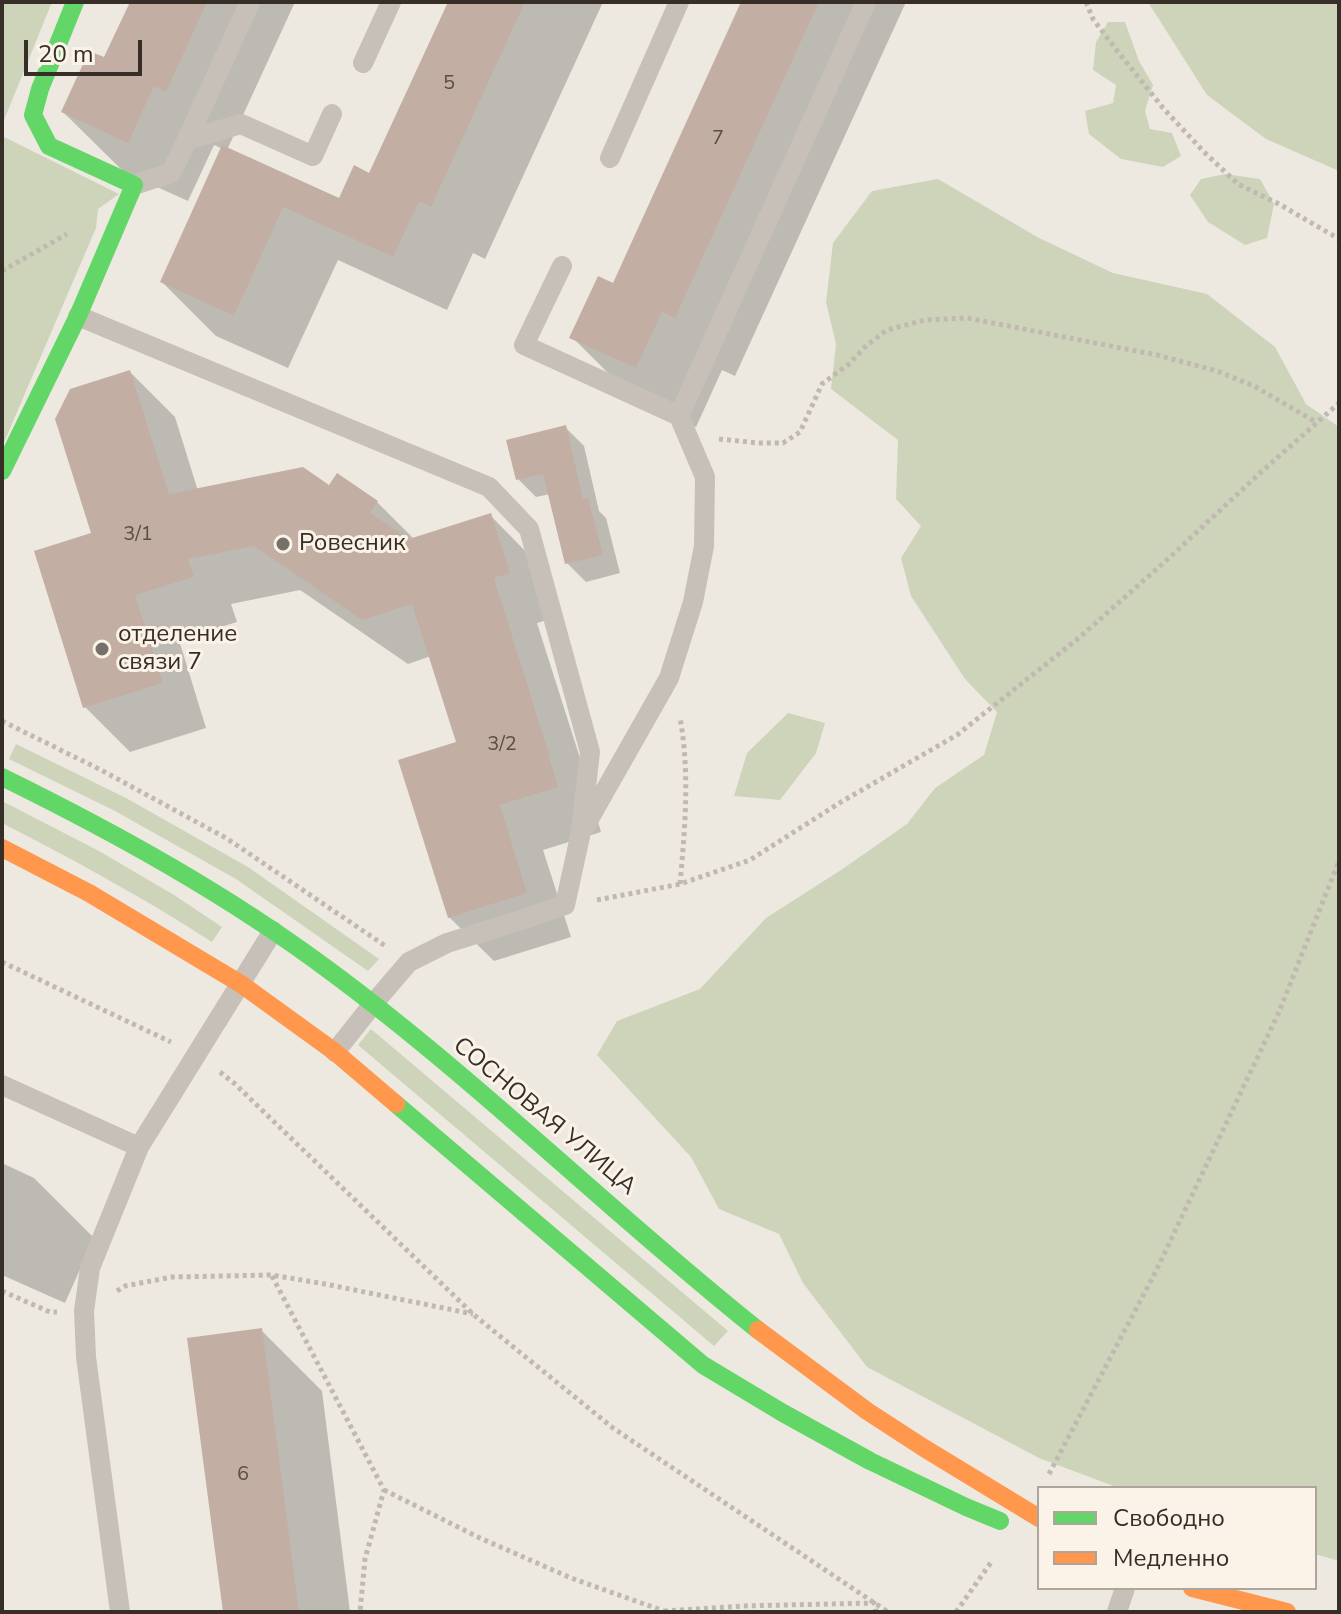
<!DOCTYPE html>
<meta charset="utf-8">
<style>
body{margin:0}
#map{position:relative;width:1341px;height:1614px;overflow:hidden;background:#ede9e1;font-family:"Nunito Sans",sans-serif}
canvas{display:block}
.frame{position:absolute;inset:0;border:4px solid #382e28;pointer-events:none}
.legend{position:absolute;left:1037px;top:1486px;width:280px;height:104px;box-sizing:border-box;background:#fbf3e8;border:2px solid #ada49b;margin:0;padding:10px 14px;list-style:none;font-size:24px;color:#382e28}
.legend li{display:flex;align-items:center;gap:16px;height:40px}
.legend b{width:40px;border:2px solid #ada49b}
.scale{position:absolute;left:24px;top:40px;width:118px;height:36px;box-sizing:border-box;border:4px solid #382e28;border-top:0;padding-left:10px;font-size:24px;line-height:28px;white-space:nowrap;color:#382e28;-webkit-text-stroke:6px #fbf3e8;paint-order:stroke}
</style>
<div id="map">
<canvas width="1341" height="1614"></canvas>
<div class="frame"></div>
<ul class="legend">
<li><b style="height:10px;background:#63d668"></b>Свободно</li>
<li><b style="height:10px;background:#ff974d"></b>Медленно</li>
</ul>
<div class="scale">20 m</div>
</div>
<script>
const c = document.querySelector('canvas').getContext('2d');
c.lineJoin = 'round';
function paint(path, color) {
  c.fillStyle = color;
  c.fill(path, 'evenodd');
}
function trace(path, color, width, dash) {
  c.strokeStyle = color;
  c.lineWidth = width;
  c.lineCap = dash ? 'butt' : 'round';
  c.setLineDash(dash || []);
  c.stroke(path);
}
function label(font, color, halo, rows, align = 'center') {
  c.font = font + ' "Nunito Sans",sans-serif';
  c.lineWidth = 6;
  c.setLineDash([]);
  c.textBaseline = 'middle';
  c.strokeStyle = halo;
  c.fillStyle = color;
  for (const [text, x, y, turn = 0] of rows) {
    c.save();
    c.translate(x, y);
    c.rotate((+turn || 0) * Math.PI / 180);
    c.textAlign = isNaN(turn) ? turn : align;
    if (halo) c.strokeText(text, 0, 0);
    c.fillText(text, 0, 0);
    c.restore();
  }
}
paint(new Path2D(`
 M 2,2 L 52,2 L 2,125 Z
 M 1148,2 L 1339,2 L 1339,171 L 1266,139 L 1207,95 Z
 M 1108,22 L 1125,22 L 1139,61 L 1153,85 L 1145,111 L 1150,129 L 1172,133 L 1181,156 L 1163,167 L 1121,159 L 1089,134 L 1085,111 L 1113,103 L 1116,85 L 1093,70 L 1096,42 Z
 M 2,136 L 119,194 L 98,209 L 96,228 L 2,447 Z
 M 1225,174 L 1260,179 L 1274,204 L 1267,238 L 1245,245 L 1208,222 L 1190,195 L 1201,179 Z
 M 938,179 L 1039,238 L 1113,273 L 1207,294 L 1275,347 L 1306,404 L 1339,427 L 1339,1561 L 1315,1554 L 1315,1488 L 1119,1488 L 1039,1458 L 867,1367 L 803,1283 L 779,1234 L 719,1209 L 691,1157 L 597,1055 L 617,1021 L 700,989 L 766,918 L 841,870 L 907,824 L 935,788 L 984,755 L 997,712 L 965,679 L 911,596 L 901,558 L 921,526 L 896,499 L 898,440 L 831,389 L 836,344 L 826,302 L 833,243 L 872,191 Z
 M 788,713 L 825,723 L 816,753 L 780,800 L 734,796 L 747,753 Z
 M 16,744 L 126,798 L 248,867 L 379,959 L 368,971 L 236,879 L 115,811 L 9,759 Z
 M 2,801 L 99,851 L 174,895 L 222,927 L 212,942 C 144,898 74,860 2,823 Z
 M 371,1029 L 728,1331 L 714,1346 L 358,1045 Z`), '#cdd4ba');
paint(new Path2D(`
 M 132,2 L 295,2 L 227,150 L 340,201 L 370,175 L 450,2 L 603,2 L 485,259 L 473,253 L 447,310 L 338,260 L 288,368 L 216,336 L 162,282 L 223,149 L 214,145 L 188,201 L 124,172 L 63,112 L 105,60 Z
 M 744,2 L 906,2 L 735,376 L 722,370 L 696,427 L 632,397 L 572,337 L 614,286 Z
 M 130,372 L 175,417 L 198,491 L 329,487 L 338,475 L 377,502 L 414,539 L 491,516 L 535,561 L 553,618 L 537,623 L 593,799 L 591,799 L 601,832 L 543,850 L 571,937 L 494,961 L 449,917 L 458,743 L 431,656 L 408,664 L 300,590 L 231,604 L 237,622 L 179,640 L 206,728 L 130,752 L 85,707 L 94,534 Z
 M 566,428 L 584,446 L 599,511 L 606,518 L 620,573 L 586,582 L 567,563 L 550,494 L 536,497 L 518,479 Z
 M 2,1163 L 34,1178 L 94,1238 L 65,1303 L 2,1275 Z
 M 261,1330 L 322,1391 L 350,1612 L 225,1612 Z`), '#0003');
paint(new Path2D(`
 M 130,2 L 207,2 L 166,92 L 154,86 L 128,143 L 61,112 L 89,51 L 104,57 Z
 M 448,2 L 525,2 L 431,207 L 419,201 L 393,257 L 283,207 L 234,316 L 160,282 L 222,145 L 339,198 L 354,165 L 369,173 Z
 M 741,2 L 819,2 L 675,318 L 662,312 L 636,368 L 569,338 L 598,276 L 613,283 Z
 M 130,370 L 169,494 L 303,467 L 329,485 L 337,473 L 378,501 L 370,513 L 409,539 L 491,513 L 510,573 L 494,578 L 549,754 L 548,754 L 558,787 L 500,805 L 527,893 L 448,918 L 398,760 L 456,742 L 412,604 L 362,620 L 254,546 L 188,559 L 194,577 L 135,595 L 163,683 L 83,708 L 34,551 L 91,533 L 55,419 L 70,389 Z
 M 566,425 L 583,499 L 588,497 L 603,555 L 565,564 L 543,474 L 516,480 L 506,440 Z
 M 262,1328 L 299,1612 L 223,1612 L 187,1338 Z`), '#c2aea2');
trace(new Path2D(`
 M 1086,2 L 1093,19 L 1115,48 L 1163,108 L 1204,152 L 1238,184 L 1279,204 L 1339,239
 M 2,271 L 67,234
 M 719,439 L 758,443 L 783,443 L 800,432 L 822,384 L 849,364 L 867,345 L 887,330 L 925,320 L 967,318 L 1157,355 L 1217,371 L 1254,386 L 1316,422
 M 2,721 L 101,770 L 226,838 L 387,947
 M 680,884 C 685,828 690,773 680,718
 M 597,900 L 680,884 L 750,860 L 841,802 L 957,735 L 1080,637 L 1169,558 L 1259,474 L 1339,403
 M 2,962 L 171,1042
 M 220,1072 L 235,1084 L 474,1315 L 613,1428 L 888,1612
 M 272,1276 L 384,1490 L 365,1559 L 360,1612
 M 2,1291 L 50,1312 L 57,1312
 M 117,1291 L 125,1286 L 172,1277 L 272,1275 L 325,1284 L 473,1314
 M 1049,1474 L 1156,1271 L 1279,1012 L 1339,861
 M 384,1490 L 480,1538 L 571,1578 L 664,1611
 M 664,1611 L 742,1606 L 874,1603 L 876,1612
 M 956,1612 L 992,1561`), '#c0b9b2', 5, [4, 4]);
trace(new Path2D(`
 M 363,63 L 391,2
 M 187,140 L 250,2
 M 610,158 L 679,2
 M 134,185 L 171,173 L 187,140 L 241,124 L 313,156 L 332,114
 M 562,266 L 524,345 L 679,416 L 705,477 L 704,546 L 693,602 L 669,678 L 585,826
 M 78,316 L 489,487 L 529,529 L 590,752 L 581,832 L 565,905 L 515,922 L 447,943 L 409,962 L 373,1004 L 335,1052
 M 679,416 L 866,2
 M 2,1085 L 139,1147
 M 120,1612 L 86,1357 L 84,1311 L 90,1268 L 139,1147 L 273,931
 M 1117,1612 L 1125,1588`), '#c7c0b9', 20);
trace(new Path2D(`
 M 2,471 L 78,316 L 134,185 L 49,146 L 33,115 L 40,89 L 75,2
 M 2,777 C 116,833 228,895 330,971 C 480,1082 612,1214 758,1330
 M 396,1104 L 703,1365 L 783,1413 L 870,1461 L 966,1507 L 1000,1521`), '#63d668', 18);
trace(new Path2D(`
 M 2,848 L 89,893 L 241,984 L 335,1052 L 396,1104
 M 758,1330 L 867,1411 L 924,1448 L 1039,1518
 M 1192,1588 L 1287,1612`), '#ff974d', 18);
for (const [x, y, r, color] of [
 [283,544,8,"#776f69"],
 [102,649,8,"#776f69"]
]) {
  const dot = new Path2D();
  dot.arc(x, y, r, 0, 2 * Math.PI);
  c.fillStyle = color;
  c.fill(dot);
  trace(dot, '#fbf3e8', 3);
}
label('20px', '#5a4e46', null, [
 ["5",449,84],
 ["7",718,139],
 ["3/1",138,535],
 ["3/2",502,745],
 ["6",243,1475]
]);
label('24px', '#382e28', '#fbf3e8', [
 ["Ровесник",299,544],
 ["отделение",118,635],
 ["связи 7",118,663]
], 'left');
label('24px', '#382e28', '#fbf3e8', [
 ["СОСНОВАЯ УЛИЦА",544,1117,40]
]);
</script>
